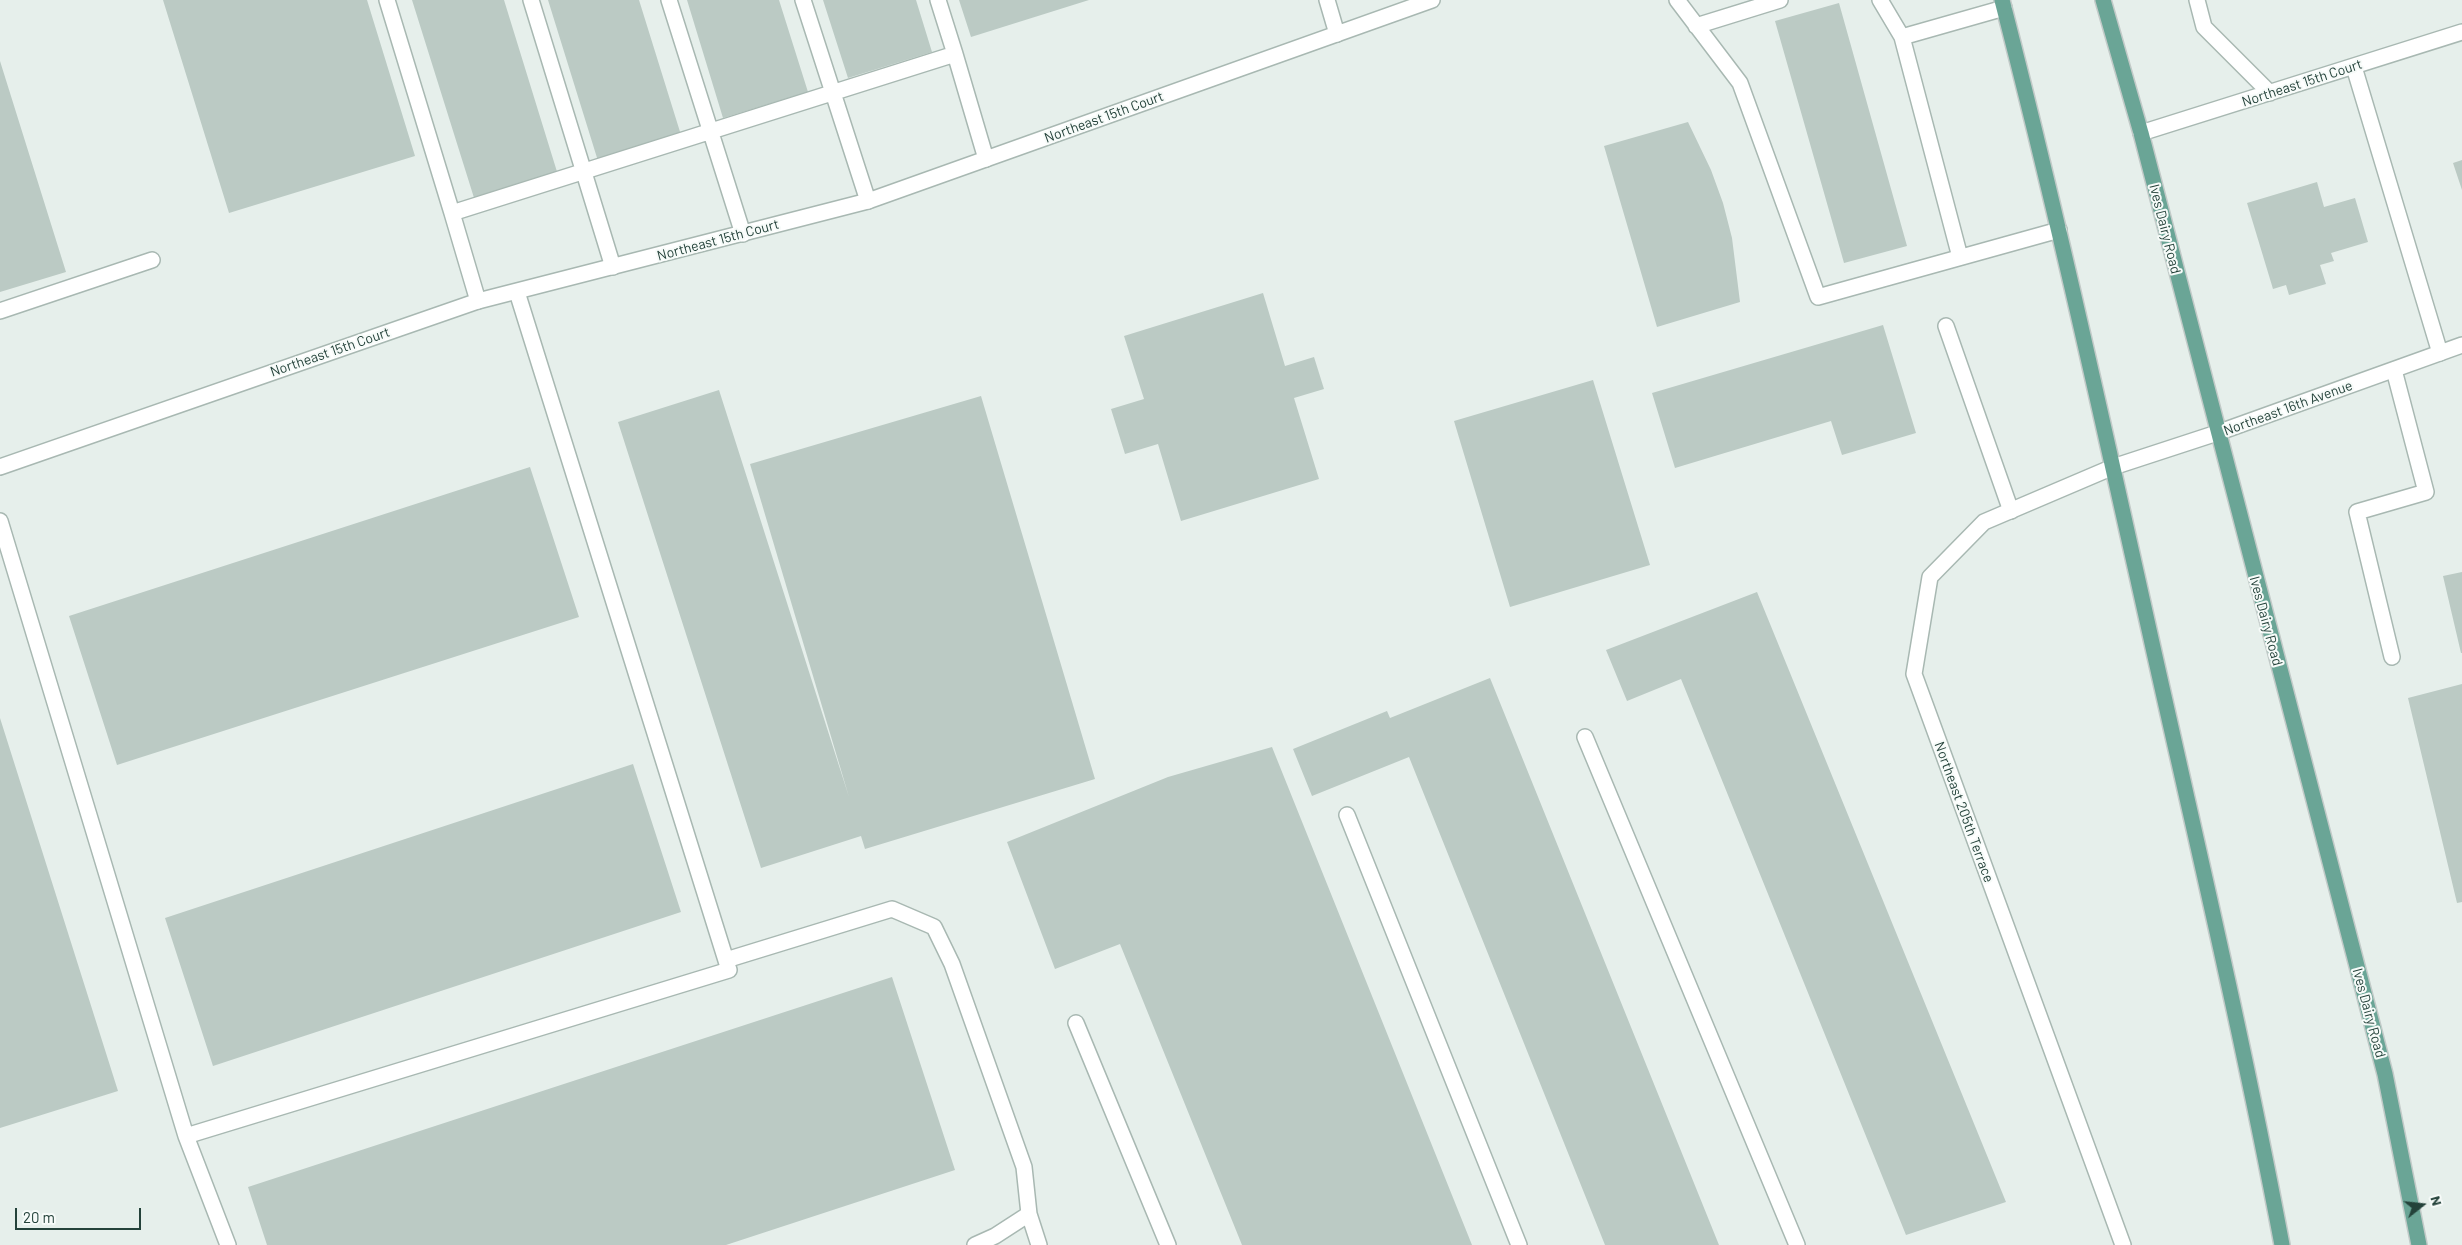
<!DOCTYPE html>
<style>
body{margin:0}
#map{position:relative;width:2462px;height:1245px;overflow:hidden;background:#e6efeb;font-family:Barlow,sans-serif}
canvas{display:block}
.north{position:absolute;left:2397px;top:1180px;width:50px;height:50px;-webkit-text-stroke:4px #f7fbf9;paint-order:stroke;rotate:74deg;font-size:14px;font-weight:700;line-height:20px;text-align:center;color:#24423a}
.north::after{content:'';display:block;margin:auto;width:18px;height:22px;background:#24423a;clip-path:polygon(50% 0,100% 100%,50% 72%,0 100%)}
.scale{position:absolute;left:15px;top:1208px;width:126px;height:22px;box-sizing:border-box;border:2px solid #24423a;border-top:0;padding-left:6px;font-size:15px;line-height:18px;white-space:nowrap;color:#24423a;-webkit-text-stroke:4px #f7fbf9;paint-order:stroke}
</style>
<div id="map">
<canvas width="2462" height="1245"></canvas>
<div class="north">N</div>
<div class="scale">20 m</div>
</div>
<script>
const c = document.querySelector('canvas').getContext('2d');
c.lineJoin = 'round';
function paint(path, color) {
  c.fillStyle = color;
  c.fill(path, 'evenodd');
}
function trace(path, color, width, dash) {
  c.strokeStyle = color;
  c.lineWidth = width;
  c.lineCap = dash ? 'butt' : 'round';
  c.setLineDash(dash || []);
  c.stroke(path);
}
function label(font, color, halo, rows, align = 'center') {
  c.font = font + ' Barlow,sans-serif';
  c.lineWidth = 4;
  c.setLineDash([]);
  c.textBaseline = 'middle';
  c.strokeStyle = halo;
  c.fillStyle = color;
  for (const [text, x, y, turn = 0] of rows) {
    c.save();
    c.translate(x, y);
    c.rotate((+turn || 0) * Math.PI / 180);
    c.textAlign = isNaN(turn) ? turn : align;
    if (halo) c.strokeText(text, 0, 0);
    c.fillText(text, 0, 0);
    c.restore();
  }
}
paint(new Path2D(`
 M 163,0 L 367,0 L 415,156 L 229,213 Z
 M 412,0 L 504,0 L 558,175 L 475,201 Z
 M 548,0 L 639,0 L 681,135 L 598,161 Z
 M 687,0 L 779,0 L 808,92 L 723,118 Z
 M 823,0 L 916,0 L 932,52 L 848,78 Z
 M 959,0 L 1089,0 L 971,37 Z
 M 1839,3 L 1907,246 L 1844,263 L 1775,21 Z
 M 0,61 L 66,272 L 0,292 Z
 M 1688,122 L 1711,170 L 1723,203 L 1732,238 L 1740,302 L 1657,327 L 1604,146 Z
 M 2462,160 L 2462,190 L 2453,163 Z
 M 2317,182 L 2324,207 L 2355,198 L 2368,242 L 2331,253 L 2334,261 L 2320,265 L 2326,284 L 2289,295 L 2286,285 L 2273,289 L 2247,203 Z
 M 1263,293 L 1285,366 L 1314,357 L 1324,389 L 1294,398 L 1319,479 L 1181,521 L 1158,444 L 1125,454 L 1111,409 L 1144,399 L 1124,336 Z
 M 1883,325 L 1916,433 L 1842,455 L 1831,421 L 1675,468 L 1652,393 Z
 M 1593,380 L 1650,565 L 1510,607 L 1454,421 Z
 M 719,390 L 849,797 L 750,464 L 981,396 L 1095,779 L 865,849 L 861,836 L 761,868 L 618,422 Z
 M 530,467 L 579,617 L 117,765 L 69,616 Z
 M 2462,572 L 2462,653 L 2461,653 L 2443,576 Z
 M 1757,592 L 2006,1202 L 1906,1235 L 1681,679 L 1627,701 L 1606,650 Z
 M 1490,678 L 1719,1245 L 1605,1245 L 1409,757 L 1312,796 L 1293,749 L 1387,711 L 1390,718 Z
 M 2462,684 L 2462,902 L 2457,903 L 2408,698 Z
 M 0,718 L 118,1091 L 0,1128 Z
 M 1272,747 L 1472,1245 L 1242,1245 L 1120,944 L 1055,969 L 1007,842 L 1168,777 Z
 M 633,764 L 681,912 L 213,1066 L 165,918 Z
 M 892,977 L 955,1170 L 726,1245 L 267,1245 L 248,1187 Z`), '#bbcac4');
const service = new Path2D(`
 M 387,0 L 452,213
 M 531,0 L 613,267
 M 669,0 L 743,234
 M 803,0 L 868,201
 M 938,0 L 955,54
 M 1327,0 L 1337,34
 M 1677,0 L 1740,83 L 1818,297 L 2059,230
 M 1880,0 L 1902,37 L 1960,257
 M 1696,26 L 1780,0
 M 1902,37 L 2004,8
 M 2354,67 L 2440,353
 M 478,301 L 452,213 L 955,54 L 986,159
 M 0,311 L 152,260
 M 1946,326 L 2011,511
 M 0,521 L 186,1136 L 729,970 L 517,292
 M 2392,657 L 2357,512 L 2426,492 L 2394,370
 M 1585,737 L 1797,1245
 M 1347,815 L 1519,1245
 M 726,960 L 892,909 L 934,927 L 952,964 L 1024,1167 L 1029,1214 L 995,1236 L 975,1245
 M 1076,1023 L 1168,1245
 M 186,1136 L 228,1245
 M 1029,1214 L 1039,1245`);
const minor = new Path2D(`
 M 2197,0 L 2204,27 L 2270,93
 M 2141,133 L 2462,32
 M 0,467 L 478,301 L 868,201 L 1432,0
 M 2123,1245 L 1914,674 L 1930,577 L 1984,522 L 2113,467 L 2217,433 L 2462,345`);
const primary = new Path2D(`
 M 2002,0 C 2057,213 2104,428 2152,643 C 2197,844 2244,1043 2282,1245
 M 2103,0 L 2141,133 L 2385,1074 L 2419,1245`);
trace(service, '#a8b8b2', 18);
trace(minor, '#a8b8b2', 18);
trace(primary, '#c2cac8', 18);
trace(service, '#fff', 15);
trace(minor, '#fff', 15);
trace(primary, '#6aa596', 15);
label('14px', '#24423a', '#f7fbf9', [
 ["Northeast 15th Court",2302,83,-18],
 ["Northeast 15th Court",1104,117,-20],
 ["Ives Dairy Road",2165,229,76],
 ["Northeast 15th Court",718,240,-15],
 ["Northeast 15th Court",330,352,-19],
 ["Northeast 16th Avenue",2288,408,-20],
 ["Ives Dairy Road",2266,621,75],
 ["Northeast 205th Terrace",1964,812,70],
 ["Ives Dairy Road",2369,1013,75]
]);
</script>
